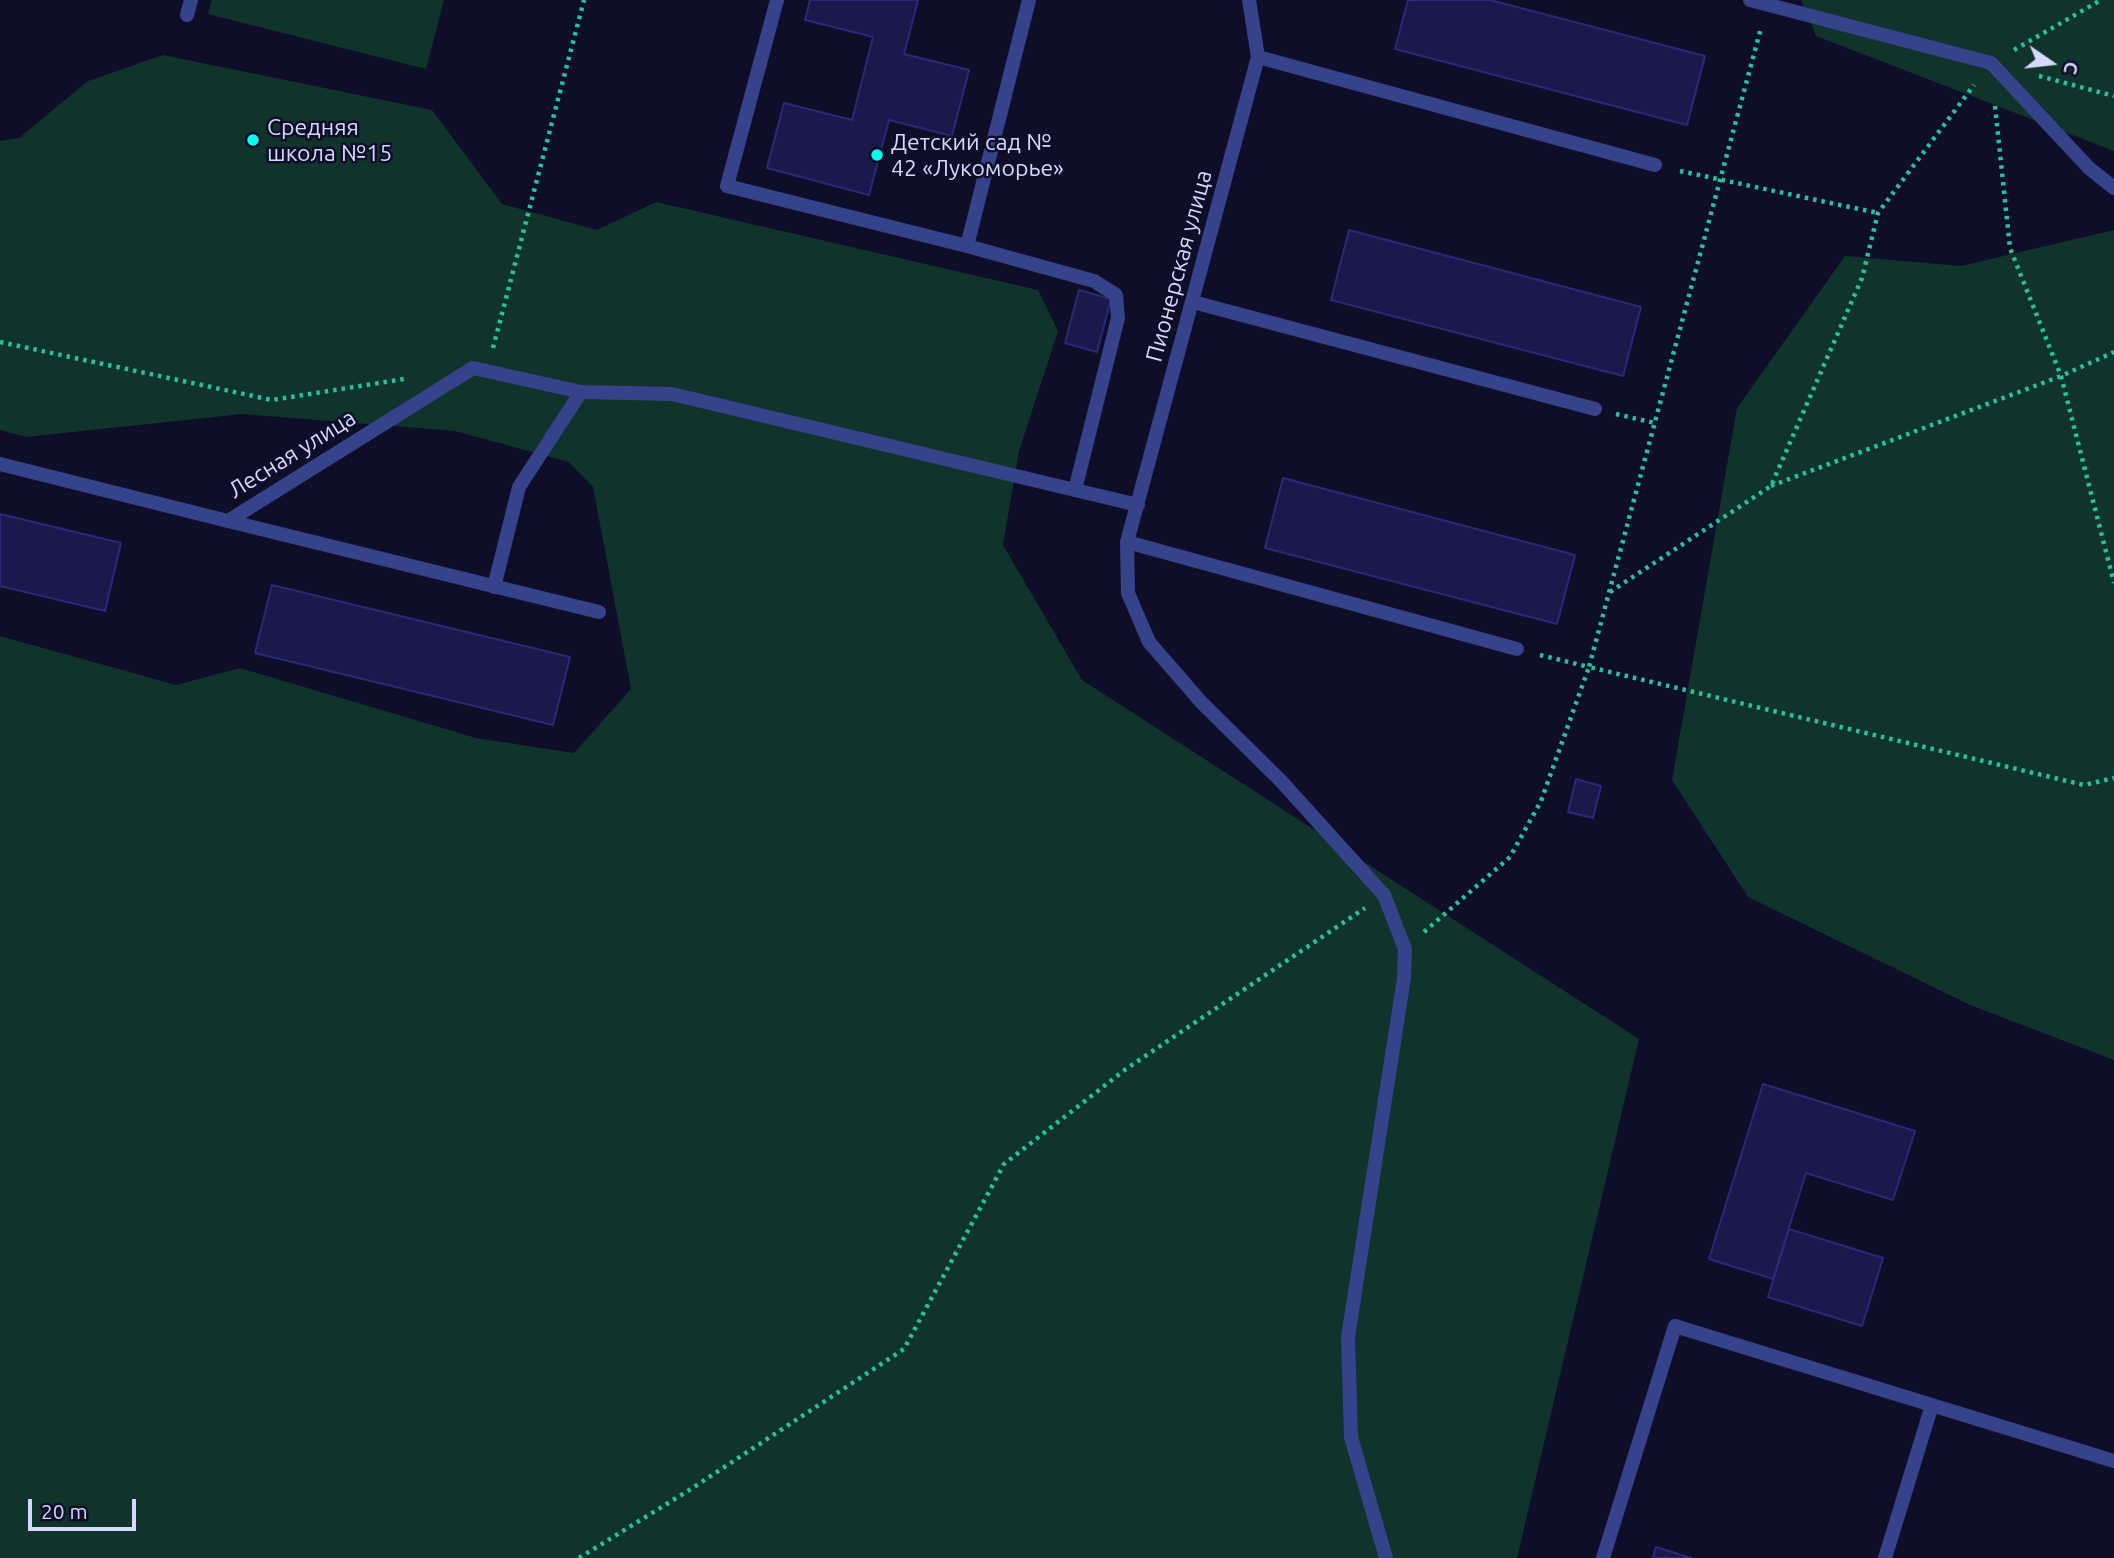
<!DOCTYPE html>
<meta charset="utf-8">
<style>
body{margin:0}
#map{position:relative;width:2114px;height:1558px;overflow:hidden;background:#0e0e28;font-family:Ubuntu,sans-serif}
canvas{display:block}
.north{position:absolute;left:2016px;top:28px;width:70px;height:70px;-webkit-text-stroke:5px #0e0e28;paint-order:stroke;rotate:104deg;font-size:19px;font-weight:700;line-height:28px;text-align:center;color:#d5d8ff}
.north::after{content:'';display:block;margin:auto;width:24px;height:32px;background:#d5d8ff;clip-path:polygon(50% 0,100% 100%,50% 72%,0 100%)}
.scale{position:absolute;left:28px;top:1499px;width:108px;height:32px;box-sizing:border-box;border:4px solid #d5d8ff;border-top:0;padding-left:9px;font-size:21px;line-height:24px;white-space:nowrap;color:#d5d8ff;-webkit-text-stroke:5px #0e0e28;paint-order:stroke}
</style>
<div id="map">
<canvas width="2114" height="1558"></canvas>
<div class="north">С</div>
<div class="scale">20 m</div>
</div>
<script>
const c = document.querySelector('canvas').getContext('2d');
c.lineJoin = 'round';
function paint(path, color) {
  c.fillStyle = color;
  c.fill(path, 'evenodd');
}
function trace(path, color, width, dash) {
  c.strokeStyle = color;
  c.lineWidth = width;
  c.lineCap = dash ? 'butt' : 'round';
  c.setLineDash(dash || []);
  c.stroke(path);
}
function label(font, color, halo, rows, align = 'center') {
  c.font = font + ' Ubuntu,sans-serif';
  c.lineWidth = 5;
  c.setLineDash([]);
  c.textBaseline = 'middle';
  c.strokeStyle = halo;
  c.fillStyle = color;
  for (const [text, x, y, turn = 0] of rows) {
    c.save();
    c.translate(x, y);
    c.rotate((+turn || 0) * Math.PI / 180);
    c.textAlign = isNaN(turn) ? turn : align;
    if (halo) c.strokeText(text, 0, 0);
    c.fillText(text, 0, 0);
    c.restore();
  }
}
paint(new Path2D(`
 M 212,0 L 444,0 L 426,69 L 208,14 Z
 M 1801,0 L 2114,0 L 2114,151 L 1816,36 Z
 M 163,55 L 432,110 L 502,204 L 597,230 L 656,202 L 1038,290 L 1058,331 L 1019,451 L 1003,545 L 1082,680 L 1639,1039 L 1517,1558 L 0,1558 L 0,636 L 176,685 L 240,668 L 476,738 L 574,753 L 631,689 L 593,487 L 569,462 L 455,431 L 242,414 L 26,437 L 0,430 L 0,141 L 19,138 L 88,81 Z
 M 2114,230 L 2114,1060 L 1970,1005 L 1748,897 L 1672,780 L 1737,408 L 1845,256 L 1961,266 Z`), '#10332b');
const building = new Path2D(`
 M 810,0 L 918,0 L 904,54 L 969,70 L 952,136 L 889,120 L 869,195 L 767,168 L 784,103 L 852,120 L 873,37 L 805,20 Z
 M 1408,0 L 1490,0 L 1705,56 L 1687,125 L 1395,49 Z
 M 1349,230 L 1641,307 L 1623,376 L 1331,300 Z
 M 1079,290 L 1111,299 L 1097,352 L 1065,343 Z
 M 1283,478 L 1575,555 L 1557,624 L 1265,548 Z
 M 0,514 L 121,543 L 105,611 L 0,586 Z
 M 272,585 L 570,657 L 553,725 L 255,653 Z
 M 1576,779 L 1601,786 L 1593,818 L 1568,812 Z
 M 1763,1084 L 1915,1131 L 1893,1200 L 1806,1173 L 1773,1279 L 1709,1259 Z
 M 1789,1229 L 1883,1258 L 1862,1326 L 1768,1297 Z
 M 1656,1547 L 1691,1558 L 1653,1558 Z`);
paint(building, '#1a194b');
trace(building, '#2b2978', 2);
trace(new Path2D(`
 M 2014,50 L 2101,0
 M 2039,76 L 2114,96
 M 1995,106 L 2010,248 L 2061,376 L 2114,583
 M 1680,171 L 1878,213
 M 0,342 L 272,400 L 404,379
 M 493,348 L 584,0
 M 1616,414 L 1655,423
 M 1771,486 L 2061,376 L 2114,352
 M 1610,592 L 1771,486 L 1862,278 L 1878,213 L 1974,85
 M 1540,655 L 1589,667 L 1761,28
 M 1424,932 L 1510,857 L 1541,801 L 1589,667 L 2084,785 L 2114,778
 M 579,1558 L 691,1489 L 904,1349 L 1004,1164 L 1126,1069 L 1365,908`), '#27c19d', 4.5, [3.5, 5]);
trace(new Path2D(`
 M 777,0 L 727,186 L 967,246
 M 1029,0 L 967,246 L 1094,281 L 1116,295 L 1118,318 L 1075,490
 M 1750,0 L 1991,63 L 2089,168 L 2114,188
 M 187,15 L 191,0
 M 1258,57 L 1655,165
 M 1193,302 L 1595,409
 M 228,521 L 599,612
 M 1127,542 L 1517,649
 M 494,587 L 519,487 L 581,392
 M 1603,1558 L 1675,1326 L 2114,1461
 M 1885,1558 L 1932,1405`), '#36428a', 14);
trace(new Path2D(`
 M 1249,0 L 1258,57 L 1127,542 L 1128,593 L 1149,642 L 1201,702 L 1281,781 L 1384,895 L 1405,949 L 1404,978 L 1348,1337 L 1351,1437 L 1386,1558
 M 0,464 L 228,521 L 473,368 L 581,392 L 672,394 L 1138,505`), '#36428a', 14);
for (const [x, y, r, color] of [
 [253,140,7,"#01ffeb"],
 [877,155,7,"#01ffeb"]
]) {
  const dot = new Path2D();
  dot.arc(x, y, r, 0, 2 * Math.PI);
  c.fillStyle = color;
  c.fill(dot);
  trace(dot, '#0e0e28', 2.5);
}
label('23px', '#d5d8ff', '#0e0e28', [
 ["Средняя",267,127],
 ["школа №15",267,153],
 ["Детский сад №",891,142],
 ["42 «Лукоморье»",891,168]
], 'left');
label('23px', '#d5d8ff', '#0e0e28', [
 ["Пионерская улица",1179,266,-75],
 ["Лесная улица",292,454,-32]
]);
</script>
